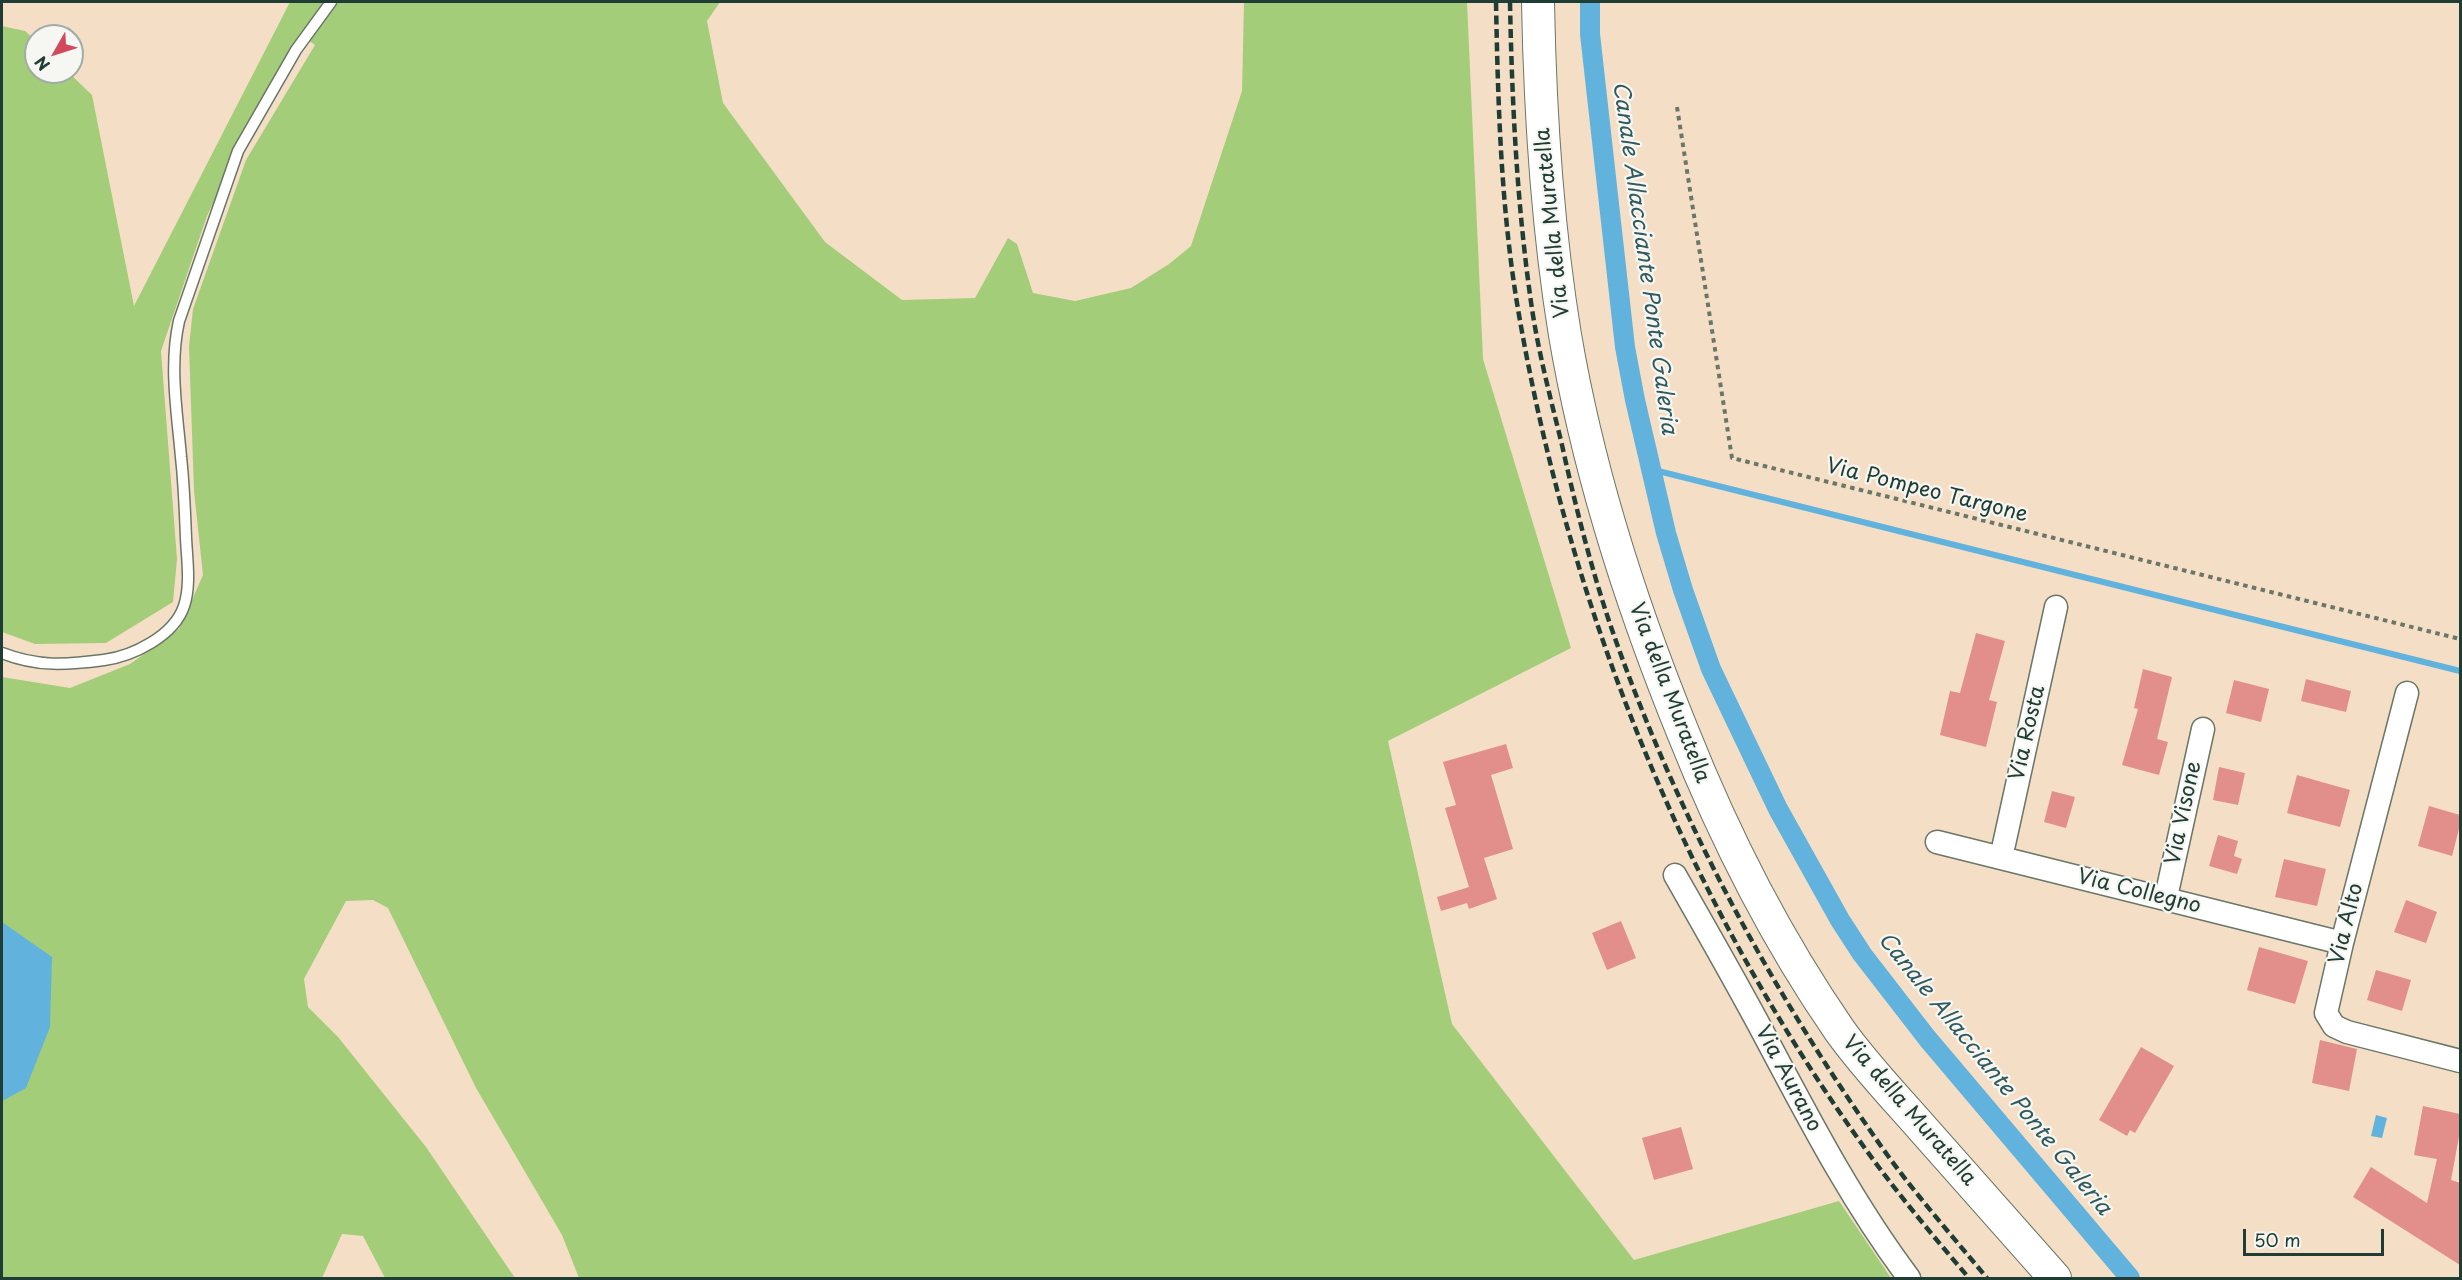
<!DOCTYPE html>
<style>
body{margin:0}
#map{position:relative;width:2462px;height:1280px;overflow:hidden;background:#f4dfc6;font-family:"Playpen Sans",sans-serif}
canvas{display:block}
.frame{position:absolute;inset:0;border:3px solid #1f3d34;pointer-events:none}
.north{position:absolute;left:24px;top:24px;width:60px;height:60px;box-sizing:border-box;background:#f6f6f2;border:2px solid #a0aca6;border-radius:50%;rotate:231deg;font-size:16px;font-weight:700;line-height:24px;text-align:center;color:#1f3d34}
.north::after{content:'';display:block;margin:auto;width:21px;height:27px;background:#d1495b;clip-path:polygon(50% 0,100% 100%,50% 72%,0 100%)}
.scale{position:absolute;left:2243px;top:1229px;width:141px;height:27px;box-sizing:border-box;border:3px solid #1f3d34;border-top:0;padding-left:8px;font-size:18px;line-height:21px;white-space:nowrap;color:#1f3d34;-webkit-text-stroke:4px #f6f6f2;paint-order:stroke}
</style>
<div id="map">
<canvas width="2462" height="1280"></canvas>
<div class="frame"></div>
<div class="north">N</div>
<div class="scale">50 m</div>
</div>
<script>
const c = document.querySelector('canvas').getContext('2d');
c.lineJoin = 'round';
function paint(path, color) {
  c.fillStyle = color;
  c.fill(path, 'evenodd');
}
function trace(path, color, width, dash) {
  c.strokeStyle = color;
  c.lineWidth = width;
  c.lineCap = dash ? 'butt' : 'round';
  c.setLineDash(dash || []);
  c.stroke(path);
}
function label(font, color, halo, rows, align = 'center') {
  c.font = font + ' "Playpen Sans",sans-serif';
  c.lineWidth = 4.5;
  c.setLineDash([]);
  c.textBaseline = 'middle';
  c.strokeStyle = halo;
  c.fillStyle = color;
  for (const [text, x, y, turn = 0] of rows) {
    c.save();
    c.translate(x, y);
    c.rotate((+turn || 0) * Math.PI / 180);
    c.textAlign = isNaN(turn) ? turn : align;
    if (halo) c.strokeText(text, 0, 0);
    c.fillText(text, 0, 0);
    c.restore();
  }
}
paint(new Path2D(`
 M 290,2 L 720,2 L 707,21 L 723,103 L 825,242 L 902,300 L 975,298 L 1008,238 L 1017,244 L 1033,293 L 1075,301 L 1131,288 L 1169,264 L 1191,246 L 1242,91 L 1244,2 L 1467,2 L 1483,359 L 1571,648 L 1388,741 L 1452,1024 L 1634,1260 L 1839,1201 L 1891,1278 L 579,1278 L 562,1235 L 476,1088 L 388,908 L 373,900 L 346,901 L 304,979 L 308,1007 L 338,1037 L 426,1147 L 515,1278 L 385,1278 L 363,1236 L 342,1234 L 322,1278 L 2,1278 L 2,677 L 70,688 L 130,664 L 179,629 L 203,575 L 194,491 L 189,346 L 193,309 L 246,160 L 315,45 L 304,37 L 248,128 L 207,216 L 161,351 L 177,559 L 173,602 L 106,643 L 35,644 L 2,632 L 2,26 L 25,31 L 36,41 L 36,72 L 68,72 L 92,95 L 134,306 Z`), '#a4cd79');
paint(new Path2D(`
 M 2,922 L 52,957 L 50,1027 L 26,1088 L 2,1101 Z
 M 2376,1115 L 2387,1118 L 2382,1138 L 2371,1136 Z`), '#61b2dc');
trace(new Path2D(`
 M 1650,469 L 2460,671`), '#61b2dc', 6);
trace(new Path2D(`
 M 1590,2 L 1590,34 L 1625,347 L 1635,400 L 1666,533 L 1683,590 L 1711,669 L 1778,809 L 1840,920 L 1862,954 L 1927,1038 L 2130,1278`), '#61b2dc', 20);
paint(new Path2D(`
 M 1976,633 L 2005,641 L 1989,700 L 1997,702 L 1986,747 L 1940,735 L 1950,691 L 1960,693 Z
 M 2143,669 L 2172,677 L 2157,739 L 2168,742 L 2159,775 L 2122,765 L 2138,709 L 2134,708 Z
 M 2306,679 L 2351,691 L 2346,712 L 2301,701 Z
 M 2234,680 L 2269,689 L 2261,722 L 2226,713 Z
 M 1506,744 L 1513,768 L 1491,775 L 1513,849 L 1484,858 L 1497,899 L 1469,909 L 1467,903 L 1441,911 L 1437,897 L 1469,887 L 1445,808 L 1456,805 L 1443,762 Z
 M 2219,767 L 2245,773 L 2238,805 L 2213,800 Z
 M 2297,775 L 2350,790 L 2340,827 L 2287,813 Z
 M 2052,791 L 2075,797 L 2066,828 L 2044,822 Z
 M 2429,806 L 2460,815 L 2460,825 L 2452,856 L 2418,846 Z
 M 2218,835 L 2238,841 L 2234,856 L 2242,859 L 2237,874 L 2209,866 Z
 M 2284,859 L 2326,869 L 2317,906 L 2275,897 Z
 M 2406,900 L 2437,912 L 2426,943 L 2394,932 Z
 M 1621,921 L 1636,958 L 1607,970 L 1592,933 Z
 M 2259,947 L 2308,961 L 2295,1004 L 2247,990 Z
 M 2376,970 L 2411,980 L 2402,1011 L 2367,1000 Z
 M 2320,1040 L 2357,1049 L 2349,1091 L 2312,1083 Z
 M 2141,1047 L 2174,1066 L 2135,1133 L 2130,1130 L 2127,1136 L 2099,1120 Z
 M 2423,1106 L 2460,1114 L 2460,1131 L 2451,1180 L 2460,1183 L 2460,1265 L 2353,1197 L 2371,1167 L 2427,1203 L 2437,1159 L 2414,1155 Z
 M 1681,1127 L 1693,1169 L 1654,1180 L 1642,1138 Z`), '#e28e8a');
const lane = new Path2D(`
 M 2,653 C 38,667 66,665 104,660 C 133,656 174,636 184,606 C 191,585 187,560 186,538 C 185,511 184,484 181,457 C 177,411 169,366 179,321 L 238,151 L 296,50 L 331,2`);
const street = new Path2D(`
 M 2407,693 L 2342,943 L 2326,1013 L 2334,1026 L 2347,1032 L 2460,1061
 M 1937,842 L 2342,943
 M 2001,858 L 2056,607
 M 1675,875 C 1703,924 1731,973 1758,1023 C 1805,1111 1849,1198 1909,1278
 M 2166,897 L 2203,729`);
const secondary = new Path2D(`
 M 1538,2 C 1540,113 1547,225 1565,335 C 1588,470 1630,602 1682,730 C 1724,836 1775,937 1840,1031 C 1865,1066 1895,1097 1923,1129 C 1967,1179 2011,1229 2055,1278`);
trace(lane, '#6a7667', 13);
trace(street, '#6a7667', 25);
trace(secondary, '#6a7667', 34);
trace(new Path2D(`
 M 1677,107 L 1732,458 L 2460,639`), '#6a7667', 4, [4.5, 4.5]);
trace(lane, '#fff', 10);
trace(street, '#fff', 22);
trace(secondary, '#fff', 32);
trace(new Path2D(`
 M 1496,2 C 1498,106 1501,212 1519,315 C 1571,614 1687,901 1864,1147 C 1897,1193 1933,1236 1969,1278
 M 1510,2 C 1512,104 1517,207 1532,309 C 1539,355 1551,400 1562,445 C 1575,504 1590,564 1609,621 C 1672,805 1763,977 1874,1136 C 1908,1186 1949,1232 1987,1278`), '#1f3d34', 4.5, [9, 4.5]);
label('21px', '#1f3d34', '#f6f6f2', [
 ["Via della Muratella",1553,223,-96],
 ["Via Pompeo Targone",1927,491,14],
 ["Via della Muratella",1669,693,69],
 ["Via Rosta",2028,733,-77],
 ["Via Visone",2184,813,-78],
 ["Via Collegno",2139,892,14],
 ["Via Alto",2347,924,-76],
 ["Via Aurano",1788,1079,62],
 ["Via della Muratella",1909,1111,49]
]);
label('italic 22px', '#305a5e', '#f6f6f2', [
 ["Canale Allacciante Ponte Galeria",1644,258,82],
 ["Canale Allacciante Ponte Galeria",1994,1074,51]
]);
</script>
